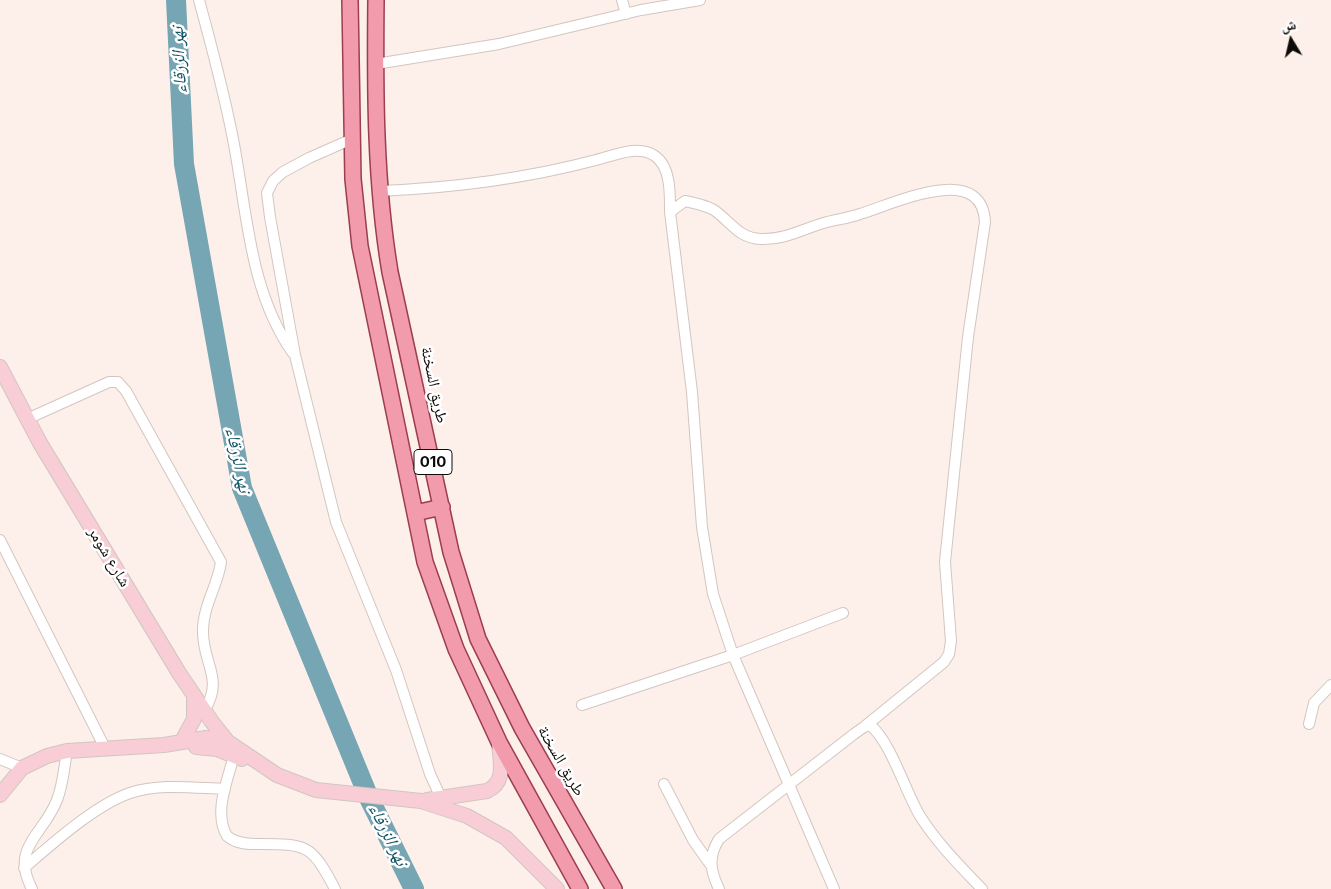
<!DOCTYPE html>
<meta charset="utf-8">
<style>
body{margin:0}
#map{position:relative;width:1331px;height:889px;overflow:hidden;background:#fdf0ea;font-family:Inter,"Noto Naskh Arabic",sans-serif}
canvas{display:block}
.north{position:absolute;left:1266px;top:15px;width:50px;height:50px;-webkit-text-stroke:4px #fff;paint-order:stroke;rotate:351deg;font-size:14px;font-weight:700;line-height:20px;text-align:center;color:#0f0b09}
.north::after{content:'';display:block;margin:auto;width:18px;height:22px;background:#0f0b09;clip-path:polygon(50% 0,100% 100%,50% 72%,0 100%)}
</style>
<div id="map">
<canvas width="1331" height="889"></canvas>
<div class="north">ش</div>
</div>
<script>
const c = document.querySelector('canvas').getContext('2d');
c.lineJoin = 'round';
function trace(path, color, width, dash) {
  c.strokeStyle = color;
  c.lineWidth = width;
  c.lineCap = dash ? 'butt' : 'round';
  c.setLineDash(dash || []);
  c.stroke(path);
}
function label(font, color, halo, rows, align = 'center') {
  c.font = font + ' Inter,"Noto Naskh Arabic",sans-serif';
  c.lineWidth = 5;
  c.setLineDash([]);
  c.textBaseline = 'middle';
  c.strokeStyle = halo;
  c.fillStyle = color;
  for (const [text, x, y, turn = 0] of rows) {
    c.save();
    c.translate(x, y);
    c.rotate((+turn || 0) * Math.PI / 180);
    c.textAlign = isNaN(turn) ? turn : align;
    if (halo) c.strokeText(text, 0, 0);
    c.fillText(text, 0, 0);
    c.restore();
  }
}
trace(new Path2D(`
 M 176,0 L 184,164 L 242,488 L 369,798 L 414,889`), '#76a5b3', 20);
const street = new Path2D(`
 M 199,0 C 211,44 223,89 232,134 C 247,207 248,290 293,353
 M 622,0 L 626,14
 M 376,64 L 499,44 L 641,10 L 700,0
 M 352,139 L 309,158 L 283,172 L 273,181 L 267,193 L 270,217 L 295,355 L 336,522 L 396,670 L 430,774 L 441,798
 M 379,191 C 453,188 524,179 596,160 C 613,156 638,144 655,156 C 671,167 670,194 670,212 L 692,392 L 702,527 L 713,594 L 733,655 L 834,889
 M 670,212 L 685,201 C 695,203 705,205 714,210 C 731,222 738,238 761,239 C 786,240 804,228 827,222 C 838,219 849,218 860,214 C 891,205 982,160 985,222 L 968,337 L 945,562 L 951,641 L 949,654 L 944,662 L 864,727
 M 27,419 L 109,382 L 118,382 L 126,391 L 221,562 C 218,585 203,606 203,630 C 202,664 225,678 204,711
 M 0,540 L 106,750
 M 582,705 L 733,655 L 843,613
 M 1309,724 L 1314,703 L 1331,685
 M 234,755 C 228,780 213,812 227,836 C 235,843 245,844 256,844 C 306,844 311,843 335,889
 M 0,759 L 22,768
 M 664,784 L 693,840 L 710,864
 M 24,868 C 52,844 95,805 130,793 C 159,783 195,788 225,789
 M 32,889 C 10,847 43,836 57,800 C 63,785 64,768 67,751
 M 719,889 C 710,870 708,857 719,839 L 854,734 L 864,727 L 870,725 C 891,742 905,791 920,816 C 937,843 960,866 982,889`);
const secondary = new Path2D(`
 M 0,367 L 40,443 L 179,673 L 212,722 L 228,742 L 277,775 L 316,790 L 421,801 L 467,816 L 506,838 L 557,889
 M 182,741 L 194,719 L 194,697
 M 196,747 L 217,749 L 242,759
 M 0,795 L 22,768 L 47,756 L 67,751 L 164,745 L 206,738 L 228,742
 M 427,800 L 487,791 C 507,782 500,761 499,742`);
const primary = new Path2D(`
 M 350,0 L 353,179 L 360,246 L 425,562 L 456,649 L 499,742 L 580,889
 M 376,0 C 375,91 375,182 390,272 L 451,552 L 478,639 L 522,728 L 614,889
 M 415,513 L 442,507`);
trace(street, '#d2c6c0', 12);
trace(secondary, '#d2c6c0', 16);
trace(primary, '#9d3e4f', 18);
trace(street, '#fff', 10);
trace(secondary, '#f8cdd6', 14);
trace(primary, '#f29bac', 15);
for (const [x, y, w] of [
 [433,462,38]
]) {
  const box = new Path2D();
  box.roundRect(x - w / 2, y - 12.5, w, 25, 4);
  c.fillStyle = '#fff';
  c.fill(box);
  trace(box, '#0f0b09', 1);
}
label('bold 15px', '#0f0b09', null, [
 ["010",433,462]
]);
label('16px', '#0f0b09', '#fff', [
 ["طريق السخنة",434,385,78],
 ["شارع شومر",109,557,59],
 ["طريق السخنة",561,761,60]
]);
label('italic 18px', '#145565', '#fff', [
 ["نهر الزرقاء",179,60,-93],
 ["نهر الزرقاء",238,460,78],
 ["نهر الزرقاء",388,835,64]
]);
</script>
